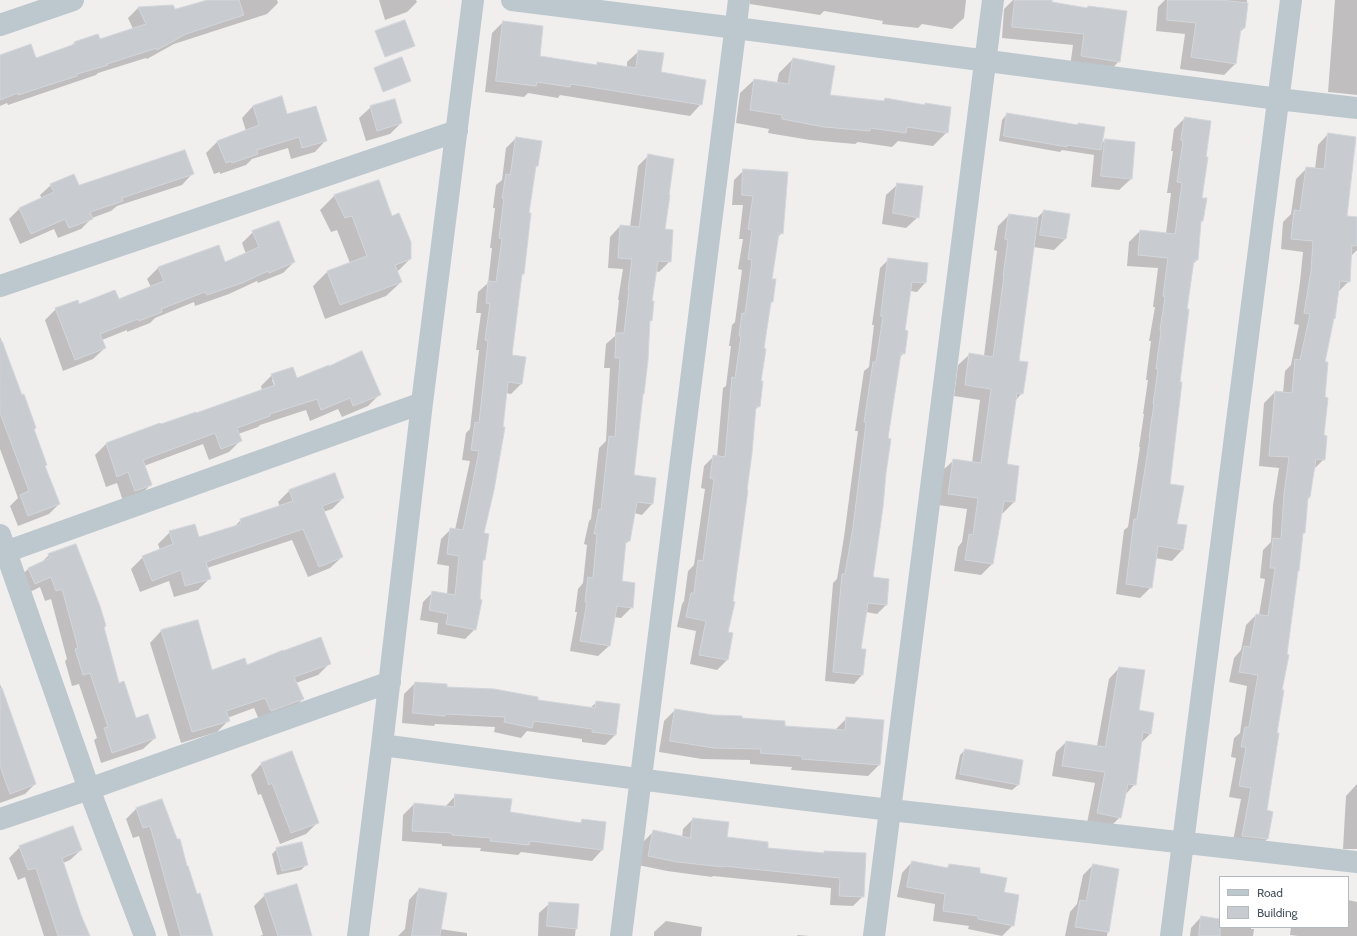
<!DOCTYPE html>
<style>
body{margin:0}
#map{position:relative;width:1357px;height:936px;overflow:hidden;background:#f1eeee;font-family:Cabin,sans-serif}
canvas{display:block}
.legend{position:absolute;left:1219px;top:876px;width:130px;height:52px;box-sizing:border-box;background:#fff;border:1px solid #b5babe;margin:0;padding:5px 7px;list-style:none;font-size:12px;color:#46535c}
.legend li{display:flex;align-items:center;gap:8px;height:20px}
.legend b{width:20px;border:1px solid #b5babe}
</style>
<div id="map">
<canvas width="1357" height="936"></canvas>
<ul class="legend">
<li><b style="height:5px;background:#bcc7ce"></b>Road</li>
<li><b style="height:11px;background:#c8ccd1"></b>Building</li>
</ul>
</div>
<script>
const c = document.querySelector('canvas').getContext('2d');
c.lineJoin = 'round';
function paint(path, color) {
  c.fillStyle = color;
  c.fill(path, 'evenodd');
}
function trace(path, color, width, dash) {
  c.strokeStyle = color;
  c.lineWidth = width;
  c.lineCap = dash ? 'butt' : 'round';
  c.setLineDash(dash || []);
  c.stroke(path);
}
paint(new Path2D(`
 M 212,0 L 277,0 L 278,3 L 267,14 L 174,44 L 147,59 L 146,58 L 98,73 L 96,75 L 8,105 L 7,103 L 0,106 L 0,56 L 35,59 L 70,47 L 74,43 L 99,40 L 133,29 L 128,18 L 138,8 L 173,6 L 174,10 Z
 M 379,0 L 416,0 L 417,2 L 407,12 L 385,20 Z
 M 750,0 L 966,0 L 964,18 L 952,29 L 922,24 L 918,28 L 882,24 L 883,21 L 824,11 L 820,15 L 750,4 Z
 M 1013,0 L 1041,0 L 1051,3 L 1086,9 L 1088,7 L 1119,61 L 1108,73 L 1070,67 L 1073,45 L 1002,38 L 1004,9 Z
 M 1165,0 L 1247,0 L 1244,28 L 1240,32 L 1235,64 L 1224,75 L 1180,69 L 1185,34 L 1156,31 L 1158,7 Z
 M 1335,0 L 1357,0 L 1357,95 L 1328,92 Z
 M 503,22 L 538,57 L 596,66 L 598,64 L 627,68 L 627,62 L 639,51 L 660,73 L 701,104 L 690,116 L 560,95 L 558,98 L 528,93 L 524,97 L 485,92 L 492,33 Z
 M 793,59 L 829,96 L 883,102 L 885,99 L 924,106 L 925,104 L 947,132 L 933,146 L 898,141 L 892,147 L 858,142 L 855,144 L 810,140 L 768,133 L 769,129 L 736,123 L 740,93 L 754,80 L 777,83 L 779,73 Z
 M 281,97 L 287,115 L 326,140 L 315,152 L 291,159 L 288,148 L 252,159 L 246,165 L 220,174 L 220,172 L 214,174 L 206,153 L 217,142 L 246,131 L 242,118 L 253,106 Z
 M 371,107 L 401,123 L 390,134 L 366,141 L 359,118 Z
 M 1007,114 L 1077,126 L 1078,124 L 1101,144 L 1105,140 L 1134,142 L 1131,179 L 1119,190 L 1091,187 L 1094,155 L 1062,150 L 1060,152 L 999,141 L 1002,120 Z
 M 1185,118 L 1200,198 L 1202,221 L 1200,224 L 1197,260 L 1193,264 L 1186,310 L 1169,485 L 1176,525 L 1182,550 L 1172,561 L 1155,558 L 1151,587 L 1140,598 L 1116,594 L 1124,530 L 1128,527 L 1140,447 L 1139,447 L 1144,414 L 1143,414 L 1148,380 L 1146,380 L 1151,341 L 1149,341 L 1155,307 L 1153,307 L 1158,268 L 1127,266 L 1129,242 L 1140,231 L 1166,234 L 1171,193 L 1167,193 L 1173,151 L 1171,151 L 1174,129 Z
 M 1328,134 L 1345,217 L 1357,218 L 1357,250 L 1351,256 L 1349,281 L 1338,292 L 1334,318 L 1333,320 L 1324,363 L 1323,436 L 1324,459 L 1313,470 L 1310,497 L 1307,500 L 1304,533 L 1302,535 L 1298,571 L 1297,572 L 1266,811 L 1267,839 L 1256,850 L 1232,846 L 1241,799 L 1229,797 L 1236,758 L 1231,757 L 1234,738 L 1240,733 L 1247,686 L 1229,682 L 1234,658 L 1241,650 L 1246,625 L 1256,615 L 1259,615 L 1265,579 L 1260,578 L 1263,550 L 1271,542 L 1273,505 L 1279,468 L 1259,466 L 1264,403 L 1275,392 L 1283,393 L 1285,371 L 1291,365 L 1299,325 L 1294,324 L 1300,282 L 1303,252 L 1281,249 L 1283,222 L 1291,214 L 1296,179 L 1307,168 L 1315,169 L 1318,145 Z
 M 516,138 L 537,166 L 535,168 L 528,213 L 523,274 L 521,275 L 511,356 L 521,384 L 511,394 L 506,393 L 483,534 L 484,559 L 482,562 L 475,629 L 465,639 L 437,634 L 438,623 L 420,620 L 423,602 L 433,592 L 447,595 L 449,566 L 437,564 L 441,539 L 451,529 L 455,530 L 470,461 L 462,460 L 466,433 L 470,429 L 479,350 L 476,350 L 481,313 L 476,313 L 478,292 L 488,283 L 492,248 L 490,248 L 495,208 L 493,208 L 496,185 L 502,180 L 506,148 Z
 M 649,155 L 670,261 L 659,272 L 656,271 L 651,301 L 651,320 L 649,322 L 633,476 L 655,479 L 652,504 L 642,515 L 634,513 L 629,541 L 625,544 L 621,582 L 632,607 L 621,618 L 614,617 L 609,646 L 598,656 L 570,651 L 577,612 L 575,612 L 578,589 L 583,583 L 587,545 L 584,544 L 589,521 L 591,519 L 599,448 L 606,441 L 610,368 L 604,368 L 606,344 L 615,336 L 619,300 L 618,300 L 623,269 L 608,268 L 610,237 L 620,226 L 630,227 L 638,166 Z
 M 744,170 L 782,233 L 777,238 L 771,280 L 772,302 L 770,304 L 763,349 L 759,406 L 755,410 L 727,633 L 727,660 L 717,670 L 690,664 L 696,631 L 677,627 L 682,604 L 684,601 L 688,571 L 694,565 L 705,489 L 701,488 L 704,466 L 714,456 L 717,457 L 723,388 L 726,386 L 731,346 L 729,346 L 732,325 L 735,322 L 742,270 L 738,269 L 743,239 L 739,239 L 743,205 L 732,205 L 734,180 Z
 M 192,174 L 182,185 L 117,206 L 111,211 L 92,218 L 81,229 L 58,238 L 54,229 L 20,244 L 9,219 L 20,208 L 42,199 L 40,195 L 51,185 L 78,187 Z
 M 898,184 L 918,217 L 906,228 L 882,224 L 886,195 Z
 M 335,195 L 391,217 L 410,259 L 397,272 L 401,282 L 386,296 L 325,319 L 313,286 L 327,272 L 350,263 L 337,230 L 331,232 L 320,210 Z
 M 1044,211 L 1065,239 L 1054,250 L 1033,247 L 1017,361 L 1022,393 L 1015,401 L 1006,465 L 1014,502 L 1003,513 L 1001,513 L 992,564 L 981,575 L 954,571 L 958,547 L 962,542 L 967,509 L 938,505 L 942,471 L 954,460 L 972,463 L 980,400 L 954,396 L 958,365 L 970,354 L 984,356 L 997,251 L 994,250 L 998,226 L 1009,215 L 1036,219 Z
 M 253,232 L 294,262 L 283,273 L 258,283 L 257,281 L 229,294 L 195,306 L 194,302 L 155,318 L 150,323 L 127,332 L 127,330 L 102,340 L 105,348 L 93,359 L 63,371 L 45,320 L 56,309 L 79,305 L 118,300 L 151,287 L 147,279 L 159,267 L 225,264 L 246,254 L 242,243 Z
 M 889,259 L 925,283 L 917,292 L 910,291 L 904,331 L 904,353 L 899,358 L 887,439 L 872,578 L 886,605 L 877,614 L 866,612 L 860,650 L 862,675 L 854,684 L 825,681 L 833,583 L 837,579 L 844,537 L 858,431 L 855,431 L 864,371 L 869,367 L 874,325 L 872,325 L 880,268 Z
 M 0,337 L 46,465 L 44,467 L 59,504 L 49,514 L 18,526 L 10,506 L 18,498 L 0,449 Z
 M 272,375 L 380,394 L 368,406 L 342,417 L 338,409 L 310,421 L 306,410 L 260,425 L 258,427 L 238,434 L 240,441 L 229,452 L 209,460 L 203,444 L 144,466 L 151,484 L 140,496 L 123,501 L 117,483 L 106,487 L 95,455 L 106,444 L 160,425 L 196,414 L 262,390 L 261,386 ZM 272,380 L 275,380 L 276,390 Z
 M 335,474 L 343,498 L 332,509 L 323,512 L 342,557 L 330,568 L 308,577 L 292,540 L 207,568 L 210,578 L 198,590 L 174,597 L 169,581 L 140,592 L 131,569 L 143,557 L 160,550 L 158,544 L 170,532 L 198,538 L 234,527 L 241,520 L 280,507 L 278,502 L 289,491 Z
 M 49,555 L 103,627 L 118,684 L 135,719 L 155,738 L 143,749 L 101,763 L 94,740 L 97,738 L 79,684 L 72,686 L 65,661 L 67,659 L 51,599 L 45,601 L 40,587 L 24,595 L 17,580 L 28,569 L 41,563 Z
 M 161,631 L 212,671 L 247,666 L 330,663 L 318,675 L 296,683 L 303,699 L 292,710 L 260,722 L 254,708 L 227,718 L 228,721 L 217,732 L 181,743 L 150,643 Z
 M 1119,668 L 1138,711 L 1150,734 L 1141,743 L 1135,784 L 1124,796 L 1120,817 L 1109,828 L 1087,823 L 1095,783 L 1052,776 L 1056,752 L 1066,742 L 1097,746 L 1109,679 Z
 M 415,683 L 590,708 L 597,702 L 615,735 L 605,745 L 582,742 L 582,739 L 527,731 L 521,738 L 494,732 L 495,727 L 435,724 L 434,726 L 402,723 L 404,694 Z
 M 0,684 L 35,784 L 25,794 L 0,803 Z
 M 675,710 L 784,727 L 835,730 L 847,718 L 879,765 L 868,776 L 791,770 L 792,767 L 750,764 L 750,760 L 702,759 L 659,752 L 664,721 Z
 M 965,750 L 1018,785 L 1012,790 L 955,779 L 960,755 Z
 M 262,763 L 318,822 L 306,834 L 280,844 L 261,794 L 258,795 L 251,775 Z
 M 1357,784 L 1357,849 L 1343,849 L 1346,796 Z
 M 456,795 L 509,813 L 579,824 L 582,820 L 605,823 L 602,850 L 592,861 L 521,852 L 518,855 L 480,851 L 481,848 L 442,846 L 442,844 L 402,841 L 403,815 L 414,804 L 445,807 Z
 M 136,809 L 186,868 L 212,936 L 168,936 L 139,836 L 133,838 L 126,819 Z
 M 693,819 L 726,838 L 767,849 L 823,854 L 825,852 L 863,896 L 853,906 L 830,905 L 831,888 L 713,876 L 712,877 L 667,871 L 638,865 L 644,841 L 654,831 L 682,838 L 683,829 Z
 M 20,847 L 81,850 L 70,860 L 63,863 L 88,936 L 44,936 L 25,877 L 18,880 L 9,858 Z
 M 277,849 L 307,864 L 301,870 L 277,875 L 272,854 Z
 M 912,862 L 946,869 L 949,865 L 979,874 L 1003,893 L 1013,925 L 1002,936 L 968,929 L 969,926 L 933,921 L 935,904 L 897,897 L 902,873 Z
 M 1093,865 L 1118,870 L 1107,936 L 1065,936 L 1070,912 L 1077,904 L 1083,875 Z
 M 419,889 L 440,929 L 467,933 L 467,936 L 398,936 L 405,929 L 409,900 Z
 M 265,895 L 311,936 L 260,936 L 263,935 L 254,906 Z
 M 1348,900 L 1357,902 L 1357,936 L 1298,936 L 1290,935 L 1291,927 L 1348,927 Z
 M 550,903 L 578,905 L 575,936 L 538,936 L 539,913 Z
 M 1201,917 L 1220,920 L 1220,927 L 1251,927 L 1251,929 L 1254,929 L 1253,936 L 1190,936 L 1191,928 Z
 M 666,921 L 702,927 L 701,936 L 654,936 L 654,932 Z
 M 798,935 L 809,936 L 797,936 Z`), '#0003');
const building = new Path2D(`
 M 208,0 L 239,0 L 244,15 L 186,34 L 157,50 L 157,48 L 107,64 L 108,65 L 77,74 L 77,76 L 52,84 L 18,95 L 18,93 L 0,100 L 0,55 L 31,44 L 36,58 L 75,44 L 74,42 L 98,34 L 100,39 L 146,24 L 138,7 L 173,5 L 175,9 Z
 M 1015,0 L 1052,0 L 1052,2 L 1087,8 L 1088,6 L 1127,11 L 1120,62 L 1081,56 L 1084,34 L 1012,27 Z
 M 1168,0 L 1220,0 L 1248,3 L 1245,28 L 1241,28 L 1236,64 L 1191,57 L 1196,23 L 1167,20 Z
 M 405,20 L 415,46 L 385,57 L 375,31 Z
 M 503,21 L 543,26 L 540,56 L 597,65 L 597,62 L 636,68 L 638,50 L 664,53 L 661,72 L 706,80 L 702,105 L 571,84 L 570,87 L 537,82 L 536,86 L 496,81 Z
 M 402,57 L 411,81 L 383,92 L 374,68 Z
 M 793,58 L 835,66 L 830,95 L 884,101 L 885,98 L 925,105 L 925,103 L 951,107 L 948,133 L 907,127 L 906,133 L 870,128 L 870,131 L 824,127 L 782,119 L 782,115 L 750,110 L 754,79 L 788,84 Z
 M 282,96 L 287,114 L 316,106 L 327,141 L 302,148 L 299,137 L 257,150 L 258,154 L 232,163 L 231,161 L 226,163 L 217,141 L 259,125 L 253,106 Z
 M 395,99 L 402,123 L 377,131 L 370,106 Z
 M 1007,113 L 1078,125 L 1078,123 L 1105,127 L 1101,150 L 1067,145 L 1067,147 L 1004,136 Z
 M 1185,117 L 1211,121 L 1206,157 L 1208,157 L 1202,198 L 1207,198 L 1203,221 L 1201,221 L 1198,260 L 1194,260 L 1187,309 L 1189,309 L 1180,382 L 1182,382 L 1170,484 L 1184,486 L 1177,524 L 1187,525 L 1183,550 L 1158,546 L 1152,588 L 1126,584 L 1134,519 L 1137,519 L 1150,437 L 1149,437 L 1154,404 L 1153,404 L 1158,369 L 1156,369 L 1161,331 L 1160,330 L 1165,297 L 1163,296 L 1168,258 L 1138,255 L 1140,230 L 1175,234 L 1182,183 L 1177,182 L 1183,141 L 1181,140 Z
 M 1328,133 L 1356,137 L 1347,216 L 1357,217 L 1357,246 L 1352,245 L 1350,282 L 1340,281 L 1335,319 L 1334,318 L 1325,362 L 1328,362 L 1325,397 L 1328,398 L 1324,435 L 1327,436 L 1325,460 L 1316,459 L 1310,497 L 1308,497 L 1305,533 L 1303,533 L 1299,571 L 1298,571 L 1287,654 L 1289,655 L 1282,690 L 1284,690 L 1277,733 L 1279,733 L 1267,810 L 1273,812 L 1268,839 L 1242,836 L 1251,788 L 1239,786 L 1246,747 L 1241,747 L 1245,727 L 1249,727 L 1258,675 L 1239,672 L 1244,646 L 1250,647 L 1256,614 L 1268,616 L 1275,568 L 1270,568 L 1273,538 L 1281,539 L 1284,494 L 1289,457 L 1269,456 L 1275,391 L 1292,393 L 1295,359 L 1300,360 L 1310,314 L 1304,313 L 1311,271 L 1313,241 L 1291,239 L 1294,210 L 1300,211 L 1306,167 L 1324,169 Z
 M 516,137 L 542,141 L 538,166 L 536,166 L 529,213 L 531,213 L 524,274 L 522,274 L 512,355 L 526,357 L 522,384 L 508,382 L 503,427 L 505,427 L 494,490 L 484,533 L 489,534 L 485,560 L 483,560 L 480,599 L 482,600 L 476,630 L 446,624 L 448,614 L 429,610 L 432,591 L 455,595 L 459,556 L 447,554 L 450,528 L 463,530 L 479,451 L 471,450 L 475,422 L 479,423 L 488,341 L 485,340 L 490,304 L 486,303 L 488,281 L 496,282 L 502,239 L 499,238 L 504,198 L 502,198 L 506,174 L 510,175 Z
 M 1105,139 L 1135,142 L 1132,179 L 1101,176 Z
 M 185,150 L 194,174 L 122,198 L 123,201 L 90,212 L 93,219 L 69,228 L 65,219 L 31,234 L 19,208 L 54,192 L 50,184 L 74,174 L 79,185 Z
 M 648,154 L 674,159 L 669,195 L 670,195 L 665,229 L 673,230 L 671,262 L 658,261 L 652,301 L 654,301 L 652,321 L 650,320 L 648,360 L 644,394 L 643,394 L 634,475 L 656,478 L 653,504 L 637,502 L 630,541 L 626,541 L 622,581 L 635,583 L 633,608 L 617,606 L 610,646 L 580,641 L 587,602 L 585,602 L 588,577 L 593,578 L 597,534 L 594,534 L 599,509 L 601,510 L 609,436 L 615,437 L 620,358 L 615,358 L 616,333 L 624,333 L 629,290 L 628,290 L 632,259 L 618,258 L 620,225 L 639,227 Z
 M 743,169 L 788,172 L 783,234 L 779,233 L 772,279 L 776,279 L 773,302 L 771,302 L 764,348 L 766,349 L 761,381 L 763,381 L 760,407 L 756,406 L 752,453 L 747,490 L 748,490 L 733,601 L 735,602 L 728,632 L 733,633 L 728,660 L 699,655 L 706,621 L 686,617 L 691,593 L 694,593 L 698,560 L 703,561 L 714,479 L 710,478 L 713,455 L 725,457 L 732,377 L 735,378 L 741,336 L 739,336 L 742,313 L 745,314 L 752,260 L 748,259 L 752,230 L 748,229 L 753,196 L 742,195 Z
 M 379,180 L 392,216 L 399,213 L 411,242 L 411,259 L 395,265 L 402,282 L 340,305 L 327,271 L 367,256 L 352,216 L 345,218 L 334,195 Z
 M 897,183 L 923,186 L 919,218 L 893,213 Z
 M 1044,210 L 1070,214 L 1066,239 L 1040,235 Z
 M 1009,214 L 1038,218 L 1019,361 L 1028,362 L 1023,394 L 1017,393 L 1007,464 L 1019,466 L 1015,502 L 1004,501 L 993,564 L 965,560 L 969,534 L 973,535 L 978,498 L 948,494 L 953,459 L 981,463 L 991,389 L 965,385 L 969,353 L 993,357 L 1004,276 L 1003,276 L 1008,240 L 1005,239 Z
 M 279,221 L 295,262 L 269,273 L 268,271 L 242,283 L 207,295 L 205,292 L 161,309 L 162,312 L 139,321 L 138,319 L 100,334 L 106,348 L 75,360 L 55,308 L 78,300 L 79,304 L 115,290 L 119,299 L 164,281 L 158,267 L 219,245 L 225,262 L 259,247 L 252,231 Z
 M 888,258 L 928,263 L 926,283 L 912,282 L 905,330 L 908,331 L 905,354 L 901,353 L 888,438 L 891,439 L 886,473 L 883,507 L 873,577 L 889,579 L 887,605 L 868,603 L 861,649 L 866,649 L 863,675 L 833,672 L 842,574 L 845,574 L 853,527 L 866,423 L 864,422 L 873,362 L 876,362 L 883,316 L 881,316 Z
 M 0,341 L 2,341 L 22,395 L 24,394 L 36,428 L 34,429 L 47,465 L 45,466 L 60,504 L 28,516 L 20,495 L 29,491 L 0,413 Z
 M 362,351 L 381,395 L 353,406 L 350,398 L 321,410 L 317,399 L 270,414 L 270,416 L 237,428 L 242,441 L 221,449 L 215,433 L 143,460 L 152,485 L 135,491 L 128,472 L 117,477 L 106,443 L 160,423 L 161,424 L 196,412 L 196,413 L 275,385 L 271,374 L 293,367 L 297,378 L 329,365 L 329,366 Z
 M 335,473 L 344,498 L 322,506 L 343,557 L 319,567 L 303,529 L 206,562 L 211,579 L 185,586 L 181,570 L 152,581 L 142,556 L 173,544 L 169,531 L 195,524 L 199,537 L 241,524 L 240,519 L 293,501 L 289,490 Z
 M 76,544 L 100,606 L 106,626 L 104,627 L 119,683 L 124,681 L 136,718 L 148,714 L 156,738 L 112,753 L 104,728 L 108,727 L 90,673 L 83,675 L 75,649 L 78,648 L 62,589 L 56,591 L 51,577 L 35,584 L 28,568 L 50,558 L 48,554 Z
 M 198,620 L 212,670 L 245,658 L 247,665 L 283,650 L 283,651 L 321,637 L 331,664 L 294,677 L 304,699 L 271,711 L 265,698 L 226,711 L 230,721 L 192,732 L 161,630 Z
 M 1119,667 L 1145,670 L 1139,710 L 1154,713 L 1151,734 L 1143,732 L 1136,785 L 1128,784 L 1121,818 L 1097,813 L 1105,772 L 1062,766 L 1066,741 L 1105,747 Z
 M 415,682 L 447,684 L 447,687 L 494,689 L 538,697 L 538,700 L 595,708 L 596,701 L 620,704 L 616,735 L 592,732 L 592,729 L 534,721 L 532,728 L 504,722 L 505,717 L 446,714 L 445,716 L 413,713 Z
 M 2,688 L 36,784 L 10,794 L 0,766 L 0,689 Z
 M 675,709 L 713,715 L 742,716 L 742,718 L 785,721 L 785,726 L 845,730 L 846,717 L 884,720 L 880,765 L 802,759 L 802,756 L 760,753 L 761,749 L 714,748 L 670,741 Z
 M 965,749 L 1023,760 L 1019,785 L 960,774 Z
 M 292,751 L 319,823 L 291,833 L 272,783 L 269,785 L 261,763 Z
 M 455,794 L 512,799 L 510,812 L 581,823 L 582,819 L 606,822 L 603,850 L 530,841 L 529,845 L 490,841 L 491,838 L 452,835 L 452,833 L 412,831 L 414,803 L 454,807 Z
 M 162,799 L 177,839 L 180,839 L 187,866 L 188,866 L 197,894 L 200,893 L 213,936 L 181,936 L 150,826 L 143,828 L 136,808 Z
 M 693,818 L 729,822 L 727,837 L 768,842 L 768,848 L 824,853 L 824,851 L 866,853 L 864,897 L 839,896 L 840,878 L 723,866 L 723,867 L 677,862 L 648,856 L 653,830 L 690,838 Z
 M 73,826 L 82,850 L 62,858 L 81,915 L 90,936 L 58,936 L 36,868 L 28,870 L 19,846 Z
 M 302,842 L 308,865 L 282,871 L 276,848 Z
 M 912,861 L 948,868 L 949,864 L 980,868 L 980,873 L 1007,878 L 1004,892 L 1019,895 L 1014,926 L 978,919 L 978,916 L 943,911 L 945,894 L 907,887 Z
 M 1093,864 L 1119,869 L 1109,932 L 1075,927 L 1080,900 L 1086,901 Z
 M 297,884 L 312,936 L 278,936 L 264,894 Z
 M 419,888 L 447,893 L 440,936 L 412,936 Z
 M 549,902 L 579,904 L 577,929 L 547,926 Z
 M 1201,916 L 1220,919 L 1220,936 L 1199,936 Z`);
paint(building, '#c8ccd1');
trace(building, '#d2d5da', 1);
trace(new Path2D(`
 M 512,0 L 736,28 L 1278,99 L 1357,108
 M 0,25 L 73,0
 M 0,286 L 457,131
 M 0,535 L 89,789 L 145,936
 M 0,554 L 422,403
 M 382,745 C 552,768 721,791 891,810 C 1046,828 1202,844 1357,862
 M 0,819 L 89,789 L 390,682
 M 358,936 L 382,745 L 422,403 L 473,0
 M 621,936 L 739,0
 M 874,936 L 993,0
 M 1171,936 L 1291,0`), '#bcc7ce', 22);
</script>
